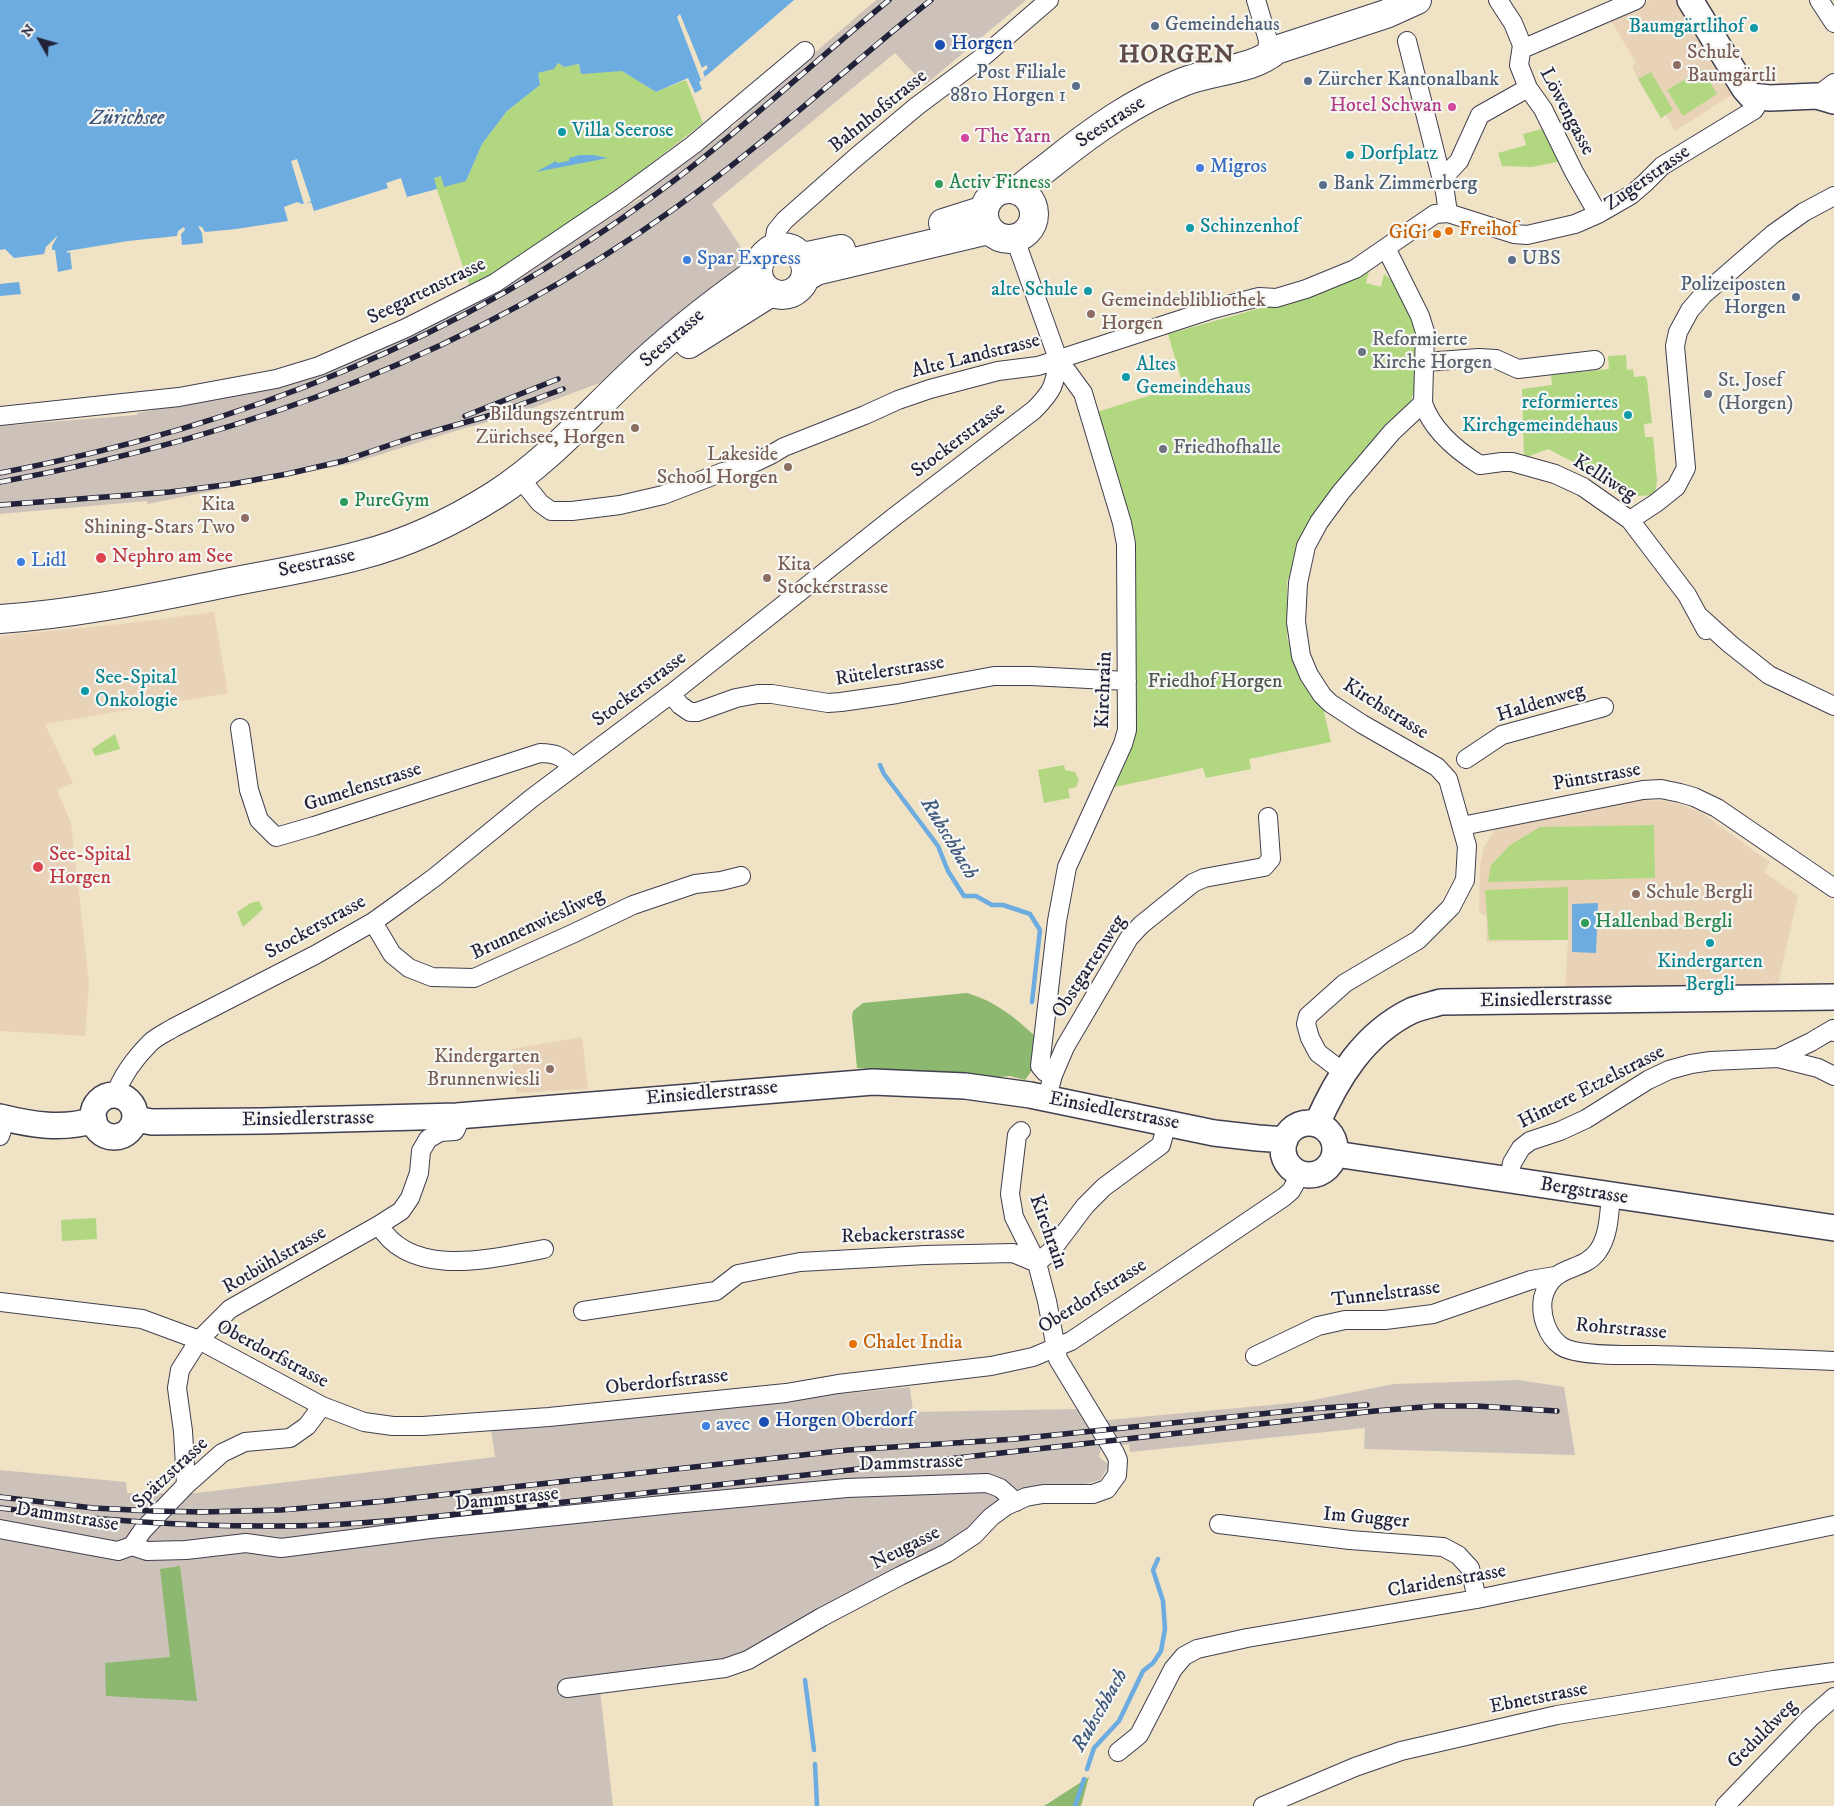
<!DOCTYPE html>
<meta charset="utf-8">
<style>
body{margin:0}
#map{position:relative;width:1834px;height:1806px;overflow:hidden;background:#efe2c5;font-family:"IM FELL DW Pica",serif}
canvas{display:block}
.north{position:absolute;left:15px;top:15px;width:50px;height:50px;-webkit-text-stroke:4px #f6f6f2;paint-order:stroke;rotate:308deg;font-size:14px;font-weight:700;line-height:20px;text-align:center;color:#22223b}
.north::after{content:'';display:block;margin:auto;width:18px;height:22px;background:#22223b;clip-path:polygon(50% 0,100% 100%,50% 72%,0 100%)}
</style>
<div id="map">
<canvas width="1834" height="1806"></canvas>
<div class="north">N</div>
</div>
<script>
const c = document.querySelector('canvas').getContext('2d');
c.lineJoin = 'round';
function paint(path, color) {
  c.fillStyle = color;
  c.fill(path, 'evenodd');
}
function trace(path, color, width, dash) {
  c.strokeStyle = color;
  c.lineWidth = width;
  c.lineCap = dash ? 'butt' : 'round';
  c.setLineDash(dash || []);
  c.stroke(path);
}
function label(font, color, halo, rows, align = 'center') {
  c.font = font + ' "IM FELL DW Pica",serif';
  c.lineWidth = 4.5;
  c.setLineDash([]);
  c.textBaseline = 'middle';
  c.strokeStyle = halo;
  c.fillStyle = color;
  for (const [text, x, y, turn = 0] of rows) {
    c.save();
    c.translate(x, y);
    c.rotate((+turn || 0) * Math.PI / 180);
    c.textAlign = isNaN(turn) ? turn : align;
    if (halo) c.strokeText(text, 0, 0);
    c.fillText(text, 0, 0);
    c.restore();
  }
}
paint(new Path2D(`
 M 1651,0 L 1679,0 L 1733,94 L 1675,131 L 1666,115 L 1661,118 L 1638,79 L 1632,66 L 1636,63 L 1610,19 Z
 M 214,612 L 228,693 L 45,724 L 73,783 L 57,790 L 71,823 L 81,911 L 89,984 L 85,1036 L 0,1031 L 0,636 L 131,623 Z
 M 1634,800 L 1668,801 L 1699,811 L 1770,862 L 1764,872 L 1798,896 L 1778,984 L 1771,990 L 1565,991 L 1568,940 L 1486,942 L 1487,917 L 1479,912 L 1480,866 L 1484,847 L 1498,825 Z
 M 582,1037 L 588,1089 L 516,1093 L 511,1049 Z`), '#e9d3b8');
paint(new Path2D(`
 M 876,0 L 1026,0 L 925,85 L 895,53 L 712,204 L 749,259 L 605,381 L 508,417 L 468,427 L 353,463 L 147,504 L 147,501 L 0,514 L 0,426 L 137,415 L 137,413 L 277,387 L 312,377 L 356,360 L 423,329 L 530,269 L 641,198 L 639,193 L 727,122 L 732,128 L 753,106 Z
 M 1518,1380 L 1564,1387 L 1575,1455 L 1364,1449 L 1365,1428 L 1130,1452 L 1129,1444 L 1101,1448 L 1099,1457 L 1109,1465 L 1100,1480 L 1085,1484 L 1028,1489 L 1019,1508 L 745,1671 L 600,1690 L 613,1806 L 0,1806 L 0,1470 L 126,1482 L 127,1493 L 196,1493 L 495,1457 L 491,1429 L 840,1389 L 841,1394 L 910,1387 L 913,1412 L 1078,1409 L 1086,1422 L 1303,1402 L 1394,1384 Z`), '#ccc2b9');
paint(new Path2D(`
 M 558,63 L 564,67 L 579,64 L 581,73 L 622,71 L 656,92 L 686,80 L 703,123 L 639,173 L 493,276 L 470,287 L 433,178 L 441,176 L 466,181 L 482,144 L 507,111 L 540,85 L 538,73 L 553,69 Z
 M 1702,69 L 1717,94 L 1683,116 L 1667,90 Z
 M 1651,72 L 1673,110 L 1661,118 L 1638,79 Z
 M 1545,128 L 1562,161 L 1532,167 L 1502,166 L 1498,153 L 1526,145 L 1523,134 Z
 M 1369,271 L 1366,283 L 1381,287 L 1384,274 L 1398,285 L 1414,308 L 1421,364 L 1410,405 L 1311,525 L 1287,582 L 1287,638 L 1301,678 L 1322,703 L 1331,742 L 1249,759 L 1251,769 L 1206,778 L 1203,768 L 1110,788 L 1132,729 L 1130,555 L 1123,494 L 1097,412 L 1183,385 L 1168,334 L 1304,296 Z
 M 1626,355 L 1627,370 L 1633,369 L 1634,377 L 1645,376 L 1647,380 L 1652,423 L 1644,424 L 1645,437 L 1653,437 L 1657,480 L 1655,495 L 1622,497 L 1579,465 L 1548,449 L 1524,458 L 1522,389 L 1552,385 L 1551,375 L 1609,369 L 1608,356 Z
 M 115,734 L 120,749 L 95,756 L 92,749 Z
 M 1064,765 L 1065,770 L 1075,772 L 1079,780 L 1076,787 L 1068,789 L 1070,798 L 1044,803 L 1038,770 Z
 M 1654,825 L 1655,878 L 1488,882 L 1491,865 L 1510,845 L 1540,827 Z
 M 1568,887 L 1568,940 L 1489,940 L 1485,890 Z
 M 259,901 L 263,909 L 243,927 L 237,912 L 251,903 Z
 M 96,1218 L 97,1239 L 62,1241 L 61,1220 Z`), '#b1d781');
paint(new Path2D(`
 M 967,993 C 995,1001 1016,1018 1037,1038 L 1032,1070 L 1025,1080 L 1010,1076 L 999,1077 L 857,1068 L 852,1016 L 853,1011 L 863,1003 Z
 M 180,1566 L 197,1701 L 106,1696 L 105,1663 L 170,1657 L 160,1569 Z
 M 1089,1777 L 1081,1806 L 1044,1806 Z`), '#8cb86f');
paint(new Path2D(`
 M 0,0 L 794,0 L 699,82 L 702,89 L 695,93 L 688,78 L 656,92 L 622,71 L 581,74 L 579,64 L 564,67 L 558,63 L 554,69 L 538,73 L 540,85 L 507,111 L 482,144 L 466,181 L 444,187 L 441,176 L 434,178 L 437,189 L 407,197 L 401,178 L 386,183 L 388,188 L 314,211 L 311,202 L 302,204 L 297,202 L 284,207 L 288,221 L 236,229 L 205,232 L 202,227 L 198,226 L 202,233 L 203,243 L 182,245 L 181,234 L 185,230 L 184,227 L 178,231 L 177,236 L 128,241 L 67,251 L 67,253 L 70,252 L 72,269 L 58,272 L 55,250 L 52,250 L 52,246 L 57,237 L 57,236 L 46,247 L 44,254 L 14,258 L 5,249 L 0,250 Z
 M 580,155 L 593,155 L 608,158 L 536,172 L 556,161 L 557,163 L 569,161 L 569,158 Z
 M 19,282 L 21,294 L 0,296 L 0,284 Z
 M 1598,903 L 1596,953 L 1572,952 L 1572,904 Z`), '#6cace0');
paint(new Path2D(`
 M 680,14 L 702,68 L 706,65 L 708,68 L 703,72 L 705,77 L 701,80 L 677,17 Z
 M 297,159 L 311,201 L 304,204 L 291,161 Z`), '#efe2c5');
trace(new Path2D(`
 M 880,765 L 884,774 L 938,846 L 948,871 L 964,896 L 976,896 L 992,905 L 1003,905 L 1030,914 L 1040,930 L 1032,1002
 M 805,1680 L 814,1750
 M 815,1764 L 817,1806
 M 1087,1769 L 1094,1748 L 1119,1721 L 1143,1671 L 1153,1663 L 1161,1651 L 1165,1629 L 1163,1601 L 1153,1570 L 1158,1559
 M 1075,1806 L 1084,1779`), '#6cace0', 4.5);
const street = new Path2D(`
 M 1256,0 L 1268,40 L 1267,58
 M 1498,0 L 1513,23 L 1522,45 L 1519,65 L 1528,88 L 1543,109 L 1574,172 L 1598,214
 M 1819,0 L 1834,23
 M 1407,41 L 1445,192 L 1448,213
 M 1522,49 L 1636,0
 M 1817,96 L 1834,83
 M 1442,179 L 1459,161 L 1480,115 L 1528,88
 M 773,248 L 776,231 L 785,220 L 854,159 L 917,106 L 984,56 L 1049,0
 M 1386,248 L 1420,316 L 1425,332 L 1423,403 C 1432,430 1456,450 1480,465 L 1502,462 L 1512,462 L 1555,474 L 1583,487 L 1630,520 L 1687,595 L 1706,630
 M 1425,362 L 1479,358 L 1496,359 L 1518,369 L 1595,360
 M 0,416 L 179,397 L 276,379 L 319,366 L 406,328 L 495,283 L 621,198 L 693,145 L 805,51
 M 519,477 L 540,503 L 551,511 L 572,511 L 620,505 L 663,495 L 723,472 C 743,469 767,458 784,447 L 865,415 L 898,400 L 930,389 L 998,371 L 1038,366 L 1213,309 L 1259,297 L 1276,298 L 1306,289 L 1355,269 L 1435,214 L 1448,213 L 1514,234 L 1527,235 L 1575,224 L 1598,214 L 1631,195 L 1645,183 L 1662,166 L 1754,110 L 1763,96
 M 1630,520 L 1656,503 L 1676,487 L 1686,468 L 1675,346 L 1678,332 L 1690,310 L 1703,295 L 1773,234 L 1804,212 L 1834,196
 M 1700,617 L 1730,644 L 1769,675 L 1834,706
 M 671,694 L 680,705 L 690,712 L 697,712 L 736,698 L 758,694 L 772,694 L 828,703 L 841,702 L 897,694 L 994,676 L 1031,676 L 1127,681
 M 240,728 L 249,790 L 259,820 L 276,837 L 314,826 L 540,753 C 555,753 562,756 572,767
 M 1466,759 L 1502,735 L 1604,707
 M 1462,826 L 1643,790 L 1661,789 L 1680,793 L 1694,797 L 1717,808 L 1834,888
 M 373,922 L 392,954 L 409,968 L 432,977 L 474,978 L 572,934 L 633,905 L 695,884 L 721,881 L 741,876
 M 1778,1058 L 1811,1042 L 1833,1029 L 1834,1032
 M 1343,1072 L 1318,1053 L 1310,1038 L 1306,1024 L 1308,1016 L 1345,983 L 1418,940 L 1451,907 L 1465,880 L 1467,846 L 1448,779 L 1437,767 L 1362,724 L 1330,703 L 1322,695 L 1309,675 L 1301,656 L 1296,622 L 1298,583 L 1306,546 L 1319,522 L 1341,492 L 1392,432 L 1423,403
 M 1053,1075 L 1045,1072 L 1040,1066 L 1057,921 L 1067,867 L 1123,744 L 1127,730 L 1126,544 L 1122,523 L 1083,393 L 1058,359
 M 1050,1086 L 1053,1075 L 1065,1047 L 1129,938 L 1141,925 L 1193,883 L 1204,878 L 1264,867 L 1271,859 L 1268,817
 M 115,1095 C 122,1076 136,1057 150,1043 C 156,1037 165,1033 173,1028 L 315,955 L 373,922 L 394,907 L 435,877 L 532,798 L 671,694 L 894,517 L 1034,410 C 1053,391 1055,385 1058,359 L 1015,239
 M 0,1136 L 6,1118
 M 1509,1180 L 1512,1163 L 1521,1148 L 1530,1141 L 1560,1131 L 1586,1119 L 1648,1080 L 1669,1070 L 1691,1064 L 1711,1061 L 1778,1058 L 1818,1068 L 1834,1076
 M 1611,1196 C 1609,1214 1609,1236 1598,1251 C 1582,1274 1552,1262 1543,1298 C 1540,1315 1547,1336 1561,1346 C 1577,1357 1634,1355 1655,1355 C 1715,1357 1774,1358 1834,1361
 M 379,1225 C 411,1280 493,1258 544,1249
 M 0,1302 L 142,1319 L 199,1340 L 322,1406 L 364,1422 L 393,1426 L 423,1426 L 549,1417 L 786,1393 L 838,1384 L 991,1366 L 1033,1357 L 1071,1341 L 1086,1331 L 1284,1197 L 1291,1191 L 1301,1173
 M 583,1311 L 716,1291 L 738,1274 L 800,1262 L 925,1255 L 1013,1253 L 1037,1263 L 1051,1251 L 1085,1206 L 1104,1187 L 1161,1145 L 1167,1123
 M 1255,1356 L 1318,1326 L 1345,1320 L 1385,1320 L 1433,1314 L 1531,1280 L 1555,1276
 M 186,1485 L 183,1431 L 177,1388 L 180,1370 L 199,1340 L 230,1309 L 379,1225 L 401,1211 L 410,1198 L 419,1173 L 421,1151 L 428,1139 L 440,1132 L 455,1131 L 457,1127 L 457,1116
 M 1219,1524 L 1350,1540 L 1443,1547 L 1458,1555 L 1470,1568 L 1477,1599
 M 0,1529 L 118,1551 L 132,1546 L 147,1551 L 186,1550 L 246,1543 L 281,1548 L 430,1529 L 673,1504 L 847,1488 L 987,1483 L 1000,1488 L 1016,1502
 M 132,1546 L 143,1530 L 186,1485 L 222,1453 L 245,1442 L 290,1438 L 307,1426 L 322,1406
 M 567,1688 L 725,1668 L 748,1660 L 822,1617 L 900,1576 L 947,1553 L 974,1535 L 991,1517 L 1006,1506 L 1026,1497 L 1043,1494 L 1093,1494 L 1107,1489 L 1117,1475 L 1118,1460 L 1115,1453 L 1058,1359 L 1047,1301 L 1037,1263 L 1014,1217 L 1010,1194 L 1017,1135 L 1021,1131
 M 1118,1752 L 1139,1735 L 1173,1669 L 1184,1656 L 1197,1649 L 1247,1638 L 1477,1599 L 1834,1525
 M 1263,1806 L 1355,1767 L 1401,1751 L 1557,1715 L 1774,1680 L 1834,1672
 M 1725,1806 L 1810,1718 L 1834,1697`);
const secondary = new Path2D(`
 M 1690,0 L 1744,88 L 1751,96 L 1770,98 L 1817,96 L 1834,101
 M93 1116a21 21 0 1 1 42 0a21 21 0 1 1-42 0Z
 M 0,1117 C 32,1125 63,1130 94,1120
 M 135,1119 L 152,1122 L 263,1121 L 457,1116 L 873,1082 L 965,1086 L 1030,1095 L 1214,1133 L 1258,1138 L 1285,1140
 M1283 1149a26 26 0 1 1 52 0a26 26 0 1 1-52 0Z
 M 1317,1124 C 1337,1078 1364,1034 1411,1011 C 1420,1007 1431,1005 1441,1002 L 1834,997
 M 1335,1154 L 1834,1228`);
const primary = new Path2D(`
 M984 214a25 25 0 1 1 50 0a25 25 0 1 1-50 0Z
 M 1018,191 C 1029,180 1042,172 1054,162 C 1094,130 1135,101 1183,82 C 1212,70 1252,71 1276,50 L 1386,14 L 1417,0
 M 943,223 L 984,210
 M758 271a24 24 0 1 1 48 0a24 24 0 1 1-48 0Z
 M 800,255 L 808,256 L 841,249
 M 805,278 L 816,271 L 989,230
 M 689,344 L 770,293
 M 0,619 C 77,614 151,598 226,583 C 271,574 317,567 361,555 C 408,543 454,521 495,495 C 545,463 584,419 627,378 C 667,339 712,304 757,272`);
trace(street, '#413f50', 20);
trace(secondary, '#413f50', 28);
trace(primary, '#413f50', 30);
trace(street, '#fff', 18);
trace(secondary, '#fff', 25);
trace(primary, '#fff', 28);
const rail = new Path2D(`
 M 465,416 L 558,379
 M 0,473 C 240,427 459,340 656,194 C 738,134 811,64 889,0
 M 0,482 C 246,437 474,353 678,206 C 766,143 846,68 931,0
 M 0,505 L 170,492 L 232,484 L 287,474 L 343,461 L 413,437 L 495,414 L 563,389
 M 0,1497 L 93,1508 L 153,1511 L 202,1512 L 281,1510 L 386,1501 L 848,1450 L 1015,1439 L 1309,1409 L 1367,1405
 M 0,1508 C 93,1520 186,1527 281,1526 C 343,1526 405,1520 467,1513 L 1375,1411 L 1435,1406 L 1476,1406 L 1557,1411`);
trace(rail, '#22223b', 5.5);
trace(rail, '#f6f6f2', 4, [11]);
for (const [x, y, r, color] of [
 [1155,26,5,"#5c6f8a"],
 [1754,28,5,"#0f9aa8"],
 [940,45,6,"#1a4fb4"],
 [1677,65,5,"#8d6e63"],
 [1308,81,5,"#5c6f8a"],
 [1076,86,5,"#5c6f8a"],
 [1452,107,5,"#d1479c"],
 [562,132,5,"#0f9aa8"],
 [965,138,5,"#d1479c"],
 [1350,155,5,"#0f9aa8"],
 [1200,168,5,"#3f7fe0"],
 [939,184,5,"#2e9e5b"],
 [1323,185,5,"#5c6f8a"],
 [1190,228,5,"#0f9aa8"],
 [1449,231,5,"#e8710a"],
 [1437,234,5,"#e8710a"],
 [687,260,5,"#3f7fe0"],
 [1512,260,5,"#5c6f8a"],
 [1088,291,5,"#0f9aa8"],
 [1796,297,5,"#5c6f8a"],
 [1091,314,5,"#8d6e63"],
 [1362,352,5,"#6b7280"],
 [1126,377,5,"#0f9aa8"],
 [1708,394,5,"#6b7280"],
 [1628,415,5,"#0f9aa8"],
 [635,428,5,"#8d6e63"],
 [1163,449,5,"#6b7280"],
 [788,467,5,"#8d6e63"],
 [344,502,5,"#2e9e5b"],
 [245,518,5,"#8d6e63"],
 [101,558,6,"#e0444e"],
 [21,562,5,"#3f7fe0"],
 [767,578,5,"#8d6e63"],
 [85,691,5,"#0f9aa8"],
 [38,867,6,"#e0444e"],
 [1636,894,5,"#8d6e63"],
 [1585,923,5,"#2e9e5b"],
 [1710,943,5,"#0f9aa8"],
 [550,1069,5,"#8d6e63"],
 [853,1344,5,"#e8710a"],
 [764,1422,6,"#1a4fb4"],
 [706,1426,5,"#3f7fe0"]
]) {
  const dot = new Path2D();
  dot.arc(x, y, r, 0, 2 * Math.PI);
  c.fillStyle = color;
  c.fill(dot);
  trace(dot, '#f6f6f2', 2);
}
label('20px', '#4e5e75', '#f6f6f2', [
 ["Gemeindehaus",1165,26],
 ["Post Filiale",1066,74,"right"],
 ["8810 Horgen 1",1066,97,"right"],
 ["Zürcher Kantonalbank",1318,81],
 ["Bank Zimmerberg",1333,185],
 ["UBS",1522,260],
 ["Polizeiposten",1786,286,"right"],
 ["Horgen",1786,309,"right"]
], 'left');
label('20px', '#0d838f', '#f6f6f2', [
 ["Baumgärtlihof",1744,28,"right"],
 ["Villa Seerose",572,132],
 ["Dorfplatz",1360,155],
 ["Schinzenhof",1200,228],
 ["alte Schule",1078,291,"right"],
 ["Altes",1136,366],
 ["Gemeindehaus",1136,389],
 ["reformiertes",1618,404,"right"],
 ["Kirchgemeindehaus",1618,427,"right"],
 ["See-Spital",95,679],
 ["Onkologie",95,702],
 ["Kindergarten",1710,963,"center"],
 ["Bergli",1710,986,"center"]
], 'left');
label('20px', '#164399', '#f6f6f2', [
 ["Horgen",951,45],
 ["Horgen Oberdorf",775,1422]
], 'left');
label('20px', '#785e54', '#f6f6f2', [
 ["Schule",1687,54],
 ["Baumgärtli",1687,77],
 ["Gemeindeblibliothek",1101,302],
 ["Horgen",1101,325],
 ["Bildungszentrum",625,416,"right"],
 ["Zürichsee, Horgen",625,439,"right"],
 ["Lakeside",778,456,"right"],
 ["School Horgen",778,479,"right"],
 ["Kita",235,506,"right"],
 ["Shining-Stars Two",235,529,"right"],
 ["Kita",777,566],
 ["Stockerstrasse",777,589],
 ["Schule Bergli",1646,894],
 ["Kindergarten",540,1058,"right"],
 ["Brunnenwiesli",540,1081,"right"]
], 'left');
label('20px', '#b23c85', '#f6f6f2', [
 ["Hotel Schwan",1442,107],
 ["The Yarn",975,138,"left"]
], 'right');
label('20px', '#22223b', '#f6f6f2', [
 ["Bahnhofstrasse",879,112,-39],
 ["Löwengasse",1566,112,62],
 ["Seestrasse",1111,123,-33],
 ["Zugerstrasse",1648,179,-35],
 ["Seegartenstrasse",427,292,-26],
 ["Seestrasse",673,339,-41],
 ["Alte Landstrasse",976,357,-14],
 ["Stockerstrasse",959,441,-37],
 ["Kelliweg",1604,479,32],
 ["Seestrasse",317,564,-12],
 ["Rütelerstrasse",890,672,-9],
 ["Stockerstrasse",640,690,-37],
 ["Kirchrain",1105,690,-88],
 ["Haldenweg",1541,704,-17],
 ["Kirchstrasse",1385,710,32],
 ["Püntstrasse",1597,778,-10],
 ["Gumelenstrasse",363,788,-18],
 ["Brunnenwiesliweg",538,925,-25],
 ["Stockerstrasse",316,928,-29],
 ["Obstgartenweg",1090,967,-57],
 ["Einsiedlerstrasse",1546,1001,-1],
 ["Hintere Etzelstrasse",1592,1088,-27],
 ["Einsiedlerstrasse",712,1094,-5],
 ["Einsiedlerstrasse",1114,1112,11],
 ["Einsiedlerstrasse",308,1120,-1],
 ["Bergstrasse",1584,1192,9],
 ["Kirchrain",1047,1232,70],
 ["Rebackerstrasse",903,1236,-2],
 ["Rotbühlstrasse",275,1261,-30],
 ["Tunnelstrasse",1386,1295,-7],
 ["Oberdorfstrasse",1093,1297,-32],
 ["Rohrstrasse",1621,1330,5],
 ["Oberdorfstrasse",272,1355,28],
 ["Oberdorfstrasse",667,1383,-6],
 ["Dammstrasse",911,1464,-2],
 ["Spätzstrasse",171,1474,-43],
 ["Dammstrasse",507,1500,-6],
 ["Dammstrasse",67,1518,9],
 ["Im Gugger",1366,1519,5],
 ["Neugasse",906,1549,-27],
 ["Claridenstrasse",1447,1582,-10],
 ["Ebnetstrasse",1539,1699,-11],
 ["Geduldweg",1763,1735,-45]
]);
label('20px', '#366cbe', '#f6f6f2', [
 ["Migros",1210,168],
 ["Spar Express",697,260],
 ["Lidl",31,562],
 ["avec",716,1426]
], 'left');
label('20px', '#27864d', '#f6f6f2', [
 ["Activ Fitness",949,184],
 ["PureGym",354,502],
 ["Hallenbad Bergli",1595,923]
], 'left');
label('20px', '#c56008', '#f6f6f2', [
 ["Freihof",1459,231],
 ["GiGi",1427,234,"right"],
 ["Chalet India",863,1344]
], 'left');
label('20px', '#5b616d', '#f6f6f2', [
 ["Reformierte",1372,341],
 ["Kirche Horgen",1372,364],
 ["St. Josef",1718,382],
 ["(Horgen)",1718,405],
 ["Friedhofhalle",1173,449]
], 'left');
label('20px', '#be3a42', '#f6f6f2', [
 ["Nephro am See",112,558],
 ["See-Spital",49,856],
 ["Horgen",49,879]
], 'left');
label('20px', '#4d5850', '#f6f6f2', [
 ["Friedhof Horgen",1215,683]
]);
label('italic 21px', '#40597d', '#f6f6f2', [
 ["Zürichsee",127,120],
 ["Rubschbach",948,839,59],
 ["Rubschbach",1101,1711,-60]
]);
c.letterSpacing = '1px';
label('bold 25px', '#604b46', '#f6f6f2', [
 ["HORGEN",1177,57]
]);
c.letterSpacing = '0px';
</script>
